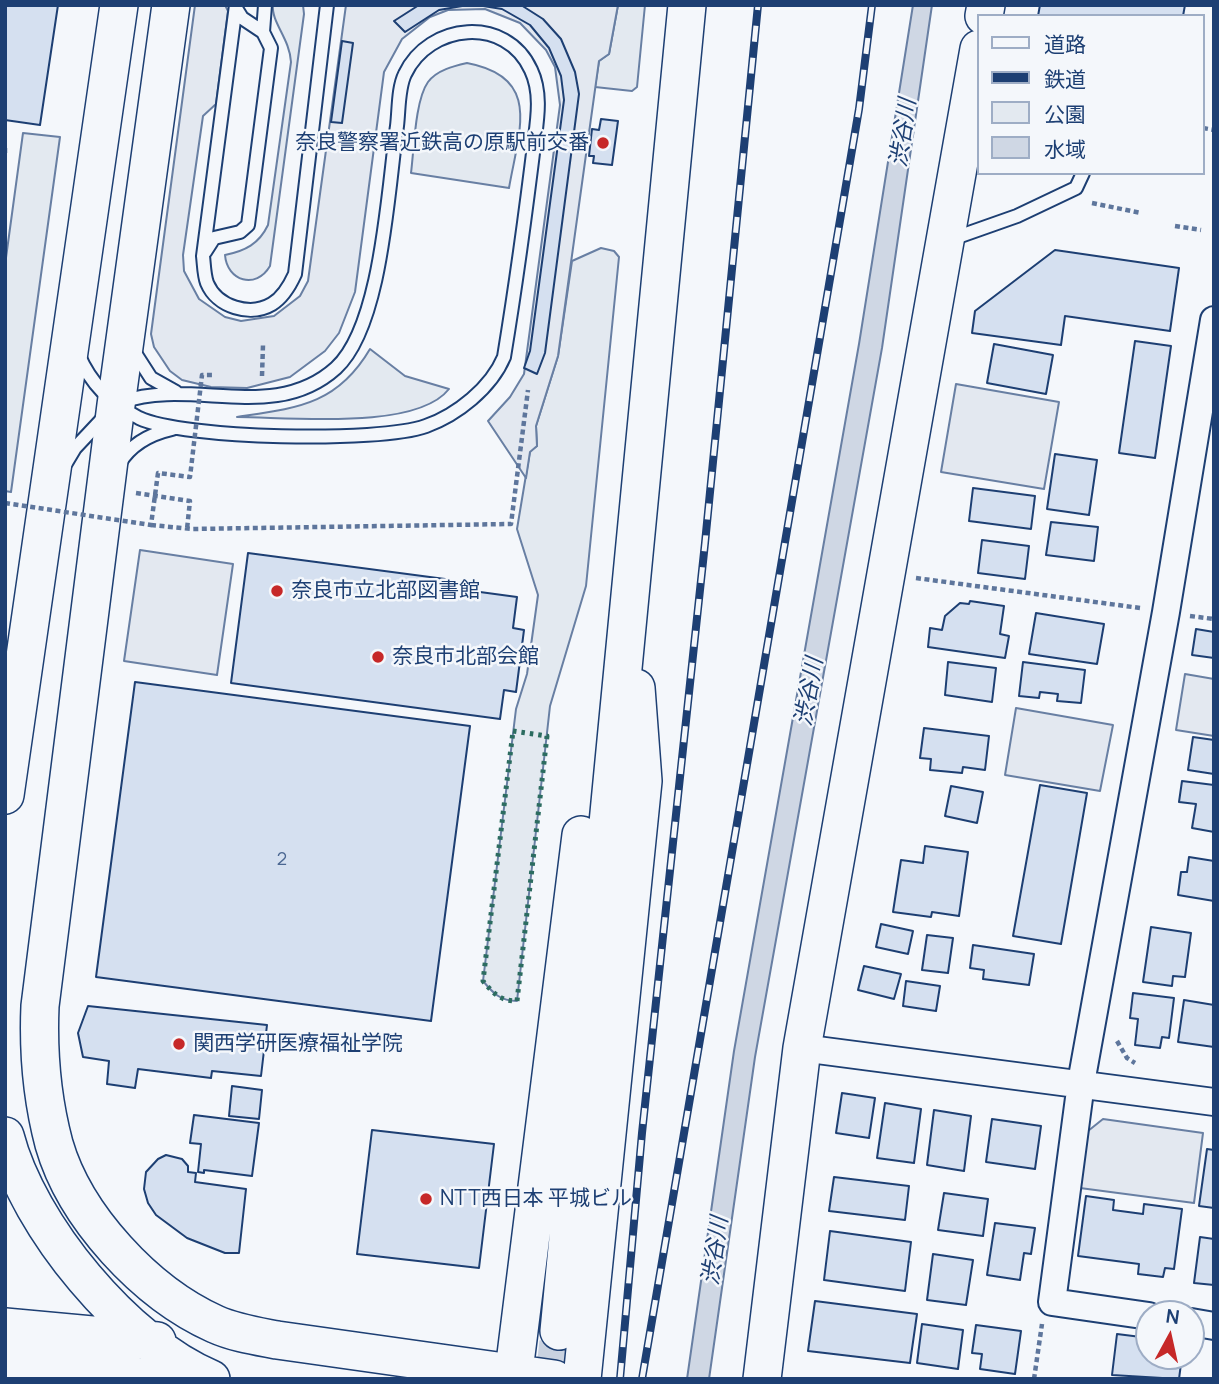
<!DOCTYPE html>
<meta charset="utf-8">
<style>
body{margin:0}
#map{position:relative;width:1219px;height:1384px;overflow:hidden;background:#f4f7fb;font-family:Manrope,"Noto Sans JP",sans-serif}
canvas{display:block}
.frame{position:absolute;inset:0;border:7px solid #1d3f73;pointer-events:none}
.legend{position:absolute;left:977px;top:14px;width:228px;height:161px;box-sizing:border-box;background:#f4f7fb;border:2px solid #9eadc5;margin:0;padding:9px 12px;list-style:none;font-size:21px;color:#1d3f73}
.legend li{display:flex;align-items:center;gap:14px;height:35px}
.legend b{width:35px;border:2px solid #9eadc5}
.north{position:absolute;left:1135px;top:1300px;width:70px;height:70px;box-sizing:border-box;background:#f4f7fb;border:2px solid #9eadc5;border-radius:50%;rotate:8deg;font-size:19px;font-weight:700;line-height:28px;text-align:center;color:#1d3f73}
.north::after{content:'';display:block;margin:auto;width:24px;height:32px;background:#c62828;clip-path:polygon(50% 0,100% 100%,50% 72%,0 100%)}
</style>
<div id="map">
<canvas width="1219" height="1384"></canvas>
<div class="frame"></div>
<ul class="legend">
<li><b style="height:9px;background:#f4f7fb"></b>道路</li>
<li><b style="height:9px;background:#1d3f73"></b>鉄道</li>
<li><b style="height:19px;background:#e3e9f0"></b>公園</li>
<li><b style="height:19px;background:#cfd7e4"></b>水域</li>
</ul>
<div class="north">N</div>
</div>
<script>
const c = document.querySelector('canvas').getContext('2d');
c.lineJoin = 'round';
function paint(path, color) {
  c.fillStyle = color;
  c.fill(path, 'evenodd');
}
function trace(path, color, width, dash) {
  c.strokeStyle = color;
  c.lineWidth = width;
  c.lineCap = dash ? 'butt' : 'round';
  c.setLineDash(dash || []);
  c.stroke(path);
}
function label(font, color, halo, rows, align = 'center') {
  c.font = font + ' Manrope,"Noto Sans JP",sans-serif';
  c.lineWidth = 5;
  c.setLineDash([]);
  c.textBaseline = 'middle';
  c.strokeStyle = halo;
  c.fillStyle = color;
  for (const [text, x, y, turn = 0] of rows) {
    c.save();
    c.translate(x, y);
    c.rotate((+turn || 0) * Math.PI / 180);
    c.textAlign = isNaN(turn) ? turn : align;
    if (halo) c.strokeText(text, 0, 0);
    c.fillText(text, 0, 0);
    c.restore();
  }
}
const green = new Path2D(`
 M 273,5 L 303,5 L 304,14 L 270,266 C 256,290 227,281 225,255 C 245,251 259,244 268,225 L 291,62 C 290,39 271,22 273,5 Z
 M 618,5 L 645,5 L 637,87 L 632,91 L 595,87 L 599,61 L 609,54 Z
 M 467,63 C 542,77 519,130 509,188 L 411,173 C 414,150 415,100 428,82 C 437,70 454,66 467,63 Z
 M 23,133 L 60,137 L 11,492 L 5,491 L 5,265 Z
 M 601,248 L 614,251 L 619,257 L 586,586 L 550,706 L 517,1001 C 500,1001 493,993 483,981 L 516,709 L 527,674 L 538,595 L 517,529 L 530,451 L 537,446 L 536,426 L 558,356 L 572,261 Z
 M 370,349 L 405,376 L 449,389 C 416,431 289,417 237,417 C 297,408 337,405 370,349 Z`);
paint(green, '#e3e9f0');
trace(green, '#687fa3', 2);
const parking = new Path2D(`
 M 195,5 L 225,5 L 228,11 L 216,104 L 203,116 L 183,255 L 184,271 L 199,299 L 225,317 L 241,321 L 274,316 L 300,296 L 308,281 L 346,5 L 618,5 L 609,54 L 599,61 L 558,356 L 536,426 L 537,446 L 530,452 L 526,478 L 488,421 L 510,397 L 524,374 L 560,105 L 555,67 L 546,50 L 520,23 L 485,9 L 448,10 L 430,17 L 402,39 L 384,72 L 355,292 L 339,333 L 325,351 L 290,377 L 247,388 L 211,387 L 182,380 L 170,371 L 154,347 L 151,334 Z
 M 956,384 L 1059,402 L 1044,489 L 941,472 Z
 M 140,550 L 233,564 L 217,675 L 124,661 Z
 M 1185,674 L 1214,679 L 1214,736 L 1176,730 Z
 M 1016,708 L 1113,725 L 1100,791 L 1005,775 Z
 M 1103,1119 L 1203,1133 L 1194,1203 L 1080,1188 L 1088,1131 Z`);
paint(parking, '#e3e8f0');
trace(parking, '#687fa3', 2);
const water = new Path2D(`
 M 913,5 L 932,5 L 882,348 L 755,1057 L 709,1379 L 687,1379 L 734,1051 L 859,344 Z`);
paint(water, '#cfd7e4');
trace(water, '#687fa3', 2);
const building = new Path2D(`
 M 5,5 L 58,5 L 40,125 L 5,120 Z
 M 419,5 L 468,5 L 439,10 L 405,32 L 394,21 Z
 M 477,5 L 521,5 L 543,19 L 561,39 L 575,72 L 579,94 L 545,353 L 537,374 L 524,368 L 530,351 L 564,100 L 561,76 L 549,48 L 530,25 L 502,9 Z
 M 1040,5 L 1185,5 L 1183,16 L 1038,16 Z
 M 342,41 L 353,43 L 342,123 L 331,122 Z
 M 601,119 L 618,121 L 612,165 L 593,163 L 594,156 L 589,156 L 592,129 L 599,130 Z
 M 1055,250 L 1179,268 L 1170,331 L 1065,316 L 1061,345 L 972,333 L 975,311 Z
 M 1135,341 L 1171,346 L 1155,458 L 1119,453 Z
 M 994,344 L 1053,355 L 1046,394 L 987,383 Z
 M 1055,454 L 1097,460 L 1089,515 L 1047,509 Z
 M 973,488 L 1035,496 L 1031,529 L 969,521 Z
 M 1051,522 L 1098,527 L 1094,561 L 1046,555 Z
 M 982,540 L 1029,546 L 1025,579 L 978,573 Z
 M 248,553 L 445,579 L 443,587 L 517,597 L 513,628 L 524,630 L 516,692 L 504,690 L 500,719 L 231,683 Z
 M 970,601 L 1004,606 L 1000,634 L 1009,636 L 1005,658 L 928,647 L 930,628 L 942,630 L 945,616 L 960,603 L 969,604 Z
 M 1036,613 L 1104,624 L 1097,664 L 1029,654 Z
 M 1196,629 L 1214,632 L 1214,658 L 1192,655 Z
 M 948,662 L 996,668 L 992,702 L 945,695 Z
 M 1023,662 L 1085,670 L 1081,703 L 1057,701 L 1058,694 L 1040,692 L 1039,698 L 1019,696 Z
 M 135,682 L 470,726 L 431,1021 L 96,977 Z
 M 924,728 L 989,736 L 985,770 L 963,767 L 962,773 L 930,770 L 931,759 L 920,758 Z
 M 1193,737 L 1214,740 L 1214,774 L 1188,770 Z
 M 1182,781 L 1214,785 L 1214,832 L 1192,828 L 1196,804 L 1179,802 Z
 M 1040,785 L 1087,793 L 1061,944 L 1013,936 Z
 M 951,786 L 983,792 L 977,823 L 945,816 Z
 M 925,846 L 968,852 L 959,916 L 932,912 L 931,917 L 893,912 L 901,860 L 923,863 Z
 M 1189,857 L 1214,861 L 1214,901 L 1178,895 L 1181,872 L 1187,872 Z
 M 881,924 L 913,931 L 908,954 L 876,947 Z
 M 1151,927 L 1191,933 L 1185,977 L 1173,976 L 1172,986 L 1143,982 Z
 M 927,935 L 953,938 L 948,973 L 922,970 Z
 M 973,945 L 1034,954 L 1029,985 L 983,979 L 984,970 L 970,968 Z
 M 864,966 L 901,974 L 894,999 L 858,990 Z
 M 906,981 L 940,986 L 936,1011 L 903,1006 Z
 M 1133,993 L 1174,998 L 1169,1038 L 1162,1037 L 1160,1048 L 1135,1045 L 1138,1019 L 1130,1018 Z
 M 1184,1000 L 1214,1005 L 1214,1047 L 1178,1042 Z
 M 88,1006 L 267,1025 L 261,1076 L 212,1071 L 211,1078 L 138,1069 L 135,1088 L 107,1084 L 109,1061 L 83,1057 L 78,1033 Z
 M 232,1086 L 262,1090 L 259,1119 L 229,1116 Z
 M 842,1093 L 875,1098 L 869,1138 L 836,1133 Z
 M 885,1103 L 921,1109 L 914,1163 L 877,1158 Z
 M 934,1110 L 971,1116 L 964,1171 L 927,1165 Z
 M 194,1115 L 259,1123 L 252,1176 L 204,1170 L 204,1173 L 198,1172 L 201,1144 L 190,1143 Z
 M 992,1119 L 1041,1126 L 1035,1169 L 986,1162 Z
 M 372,1130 L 494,1144 L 479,1268 L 357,1254 Z
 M 1207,1149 L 1214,1150 L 1214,1208 L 1199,1206 Z
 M 166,1155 L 182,1159 L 188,1166 L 188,1172 L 196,1173 L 195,1182 L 246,1189 L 239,1253 L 225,1253 L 187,1238 L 156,1215 L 148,1203 L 144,1189 L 146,1172 L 158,1159 Z
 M 834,1177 L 909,1186 L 905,1220 L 829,1211 Z
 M 944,1193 L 988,1199 L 983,1236 L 938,1230 Z
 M 1086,1196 L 1114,1200 L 1113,1210 L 1143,1214 L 1144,1204 L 1182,1209 L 1174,1269 L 1165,1268 L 1163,1277 L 1138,1274 L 1139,1264 L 1078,1256 Z
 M 995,1223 L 1035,1228 L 1031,1254 L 1024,1253 L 1020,1280 L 987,1275 Z
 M 830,1231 L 911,1242 L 905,1291 L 824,1280 Z
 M 1200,1237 L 1214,1239 L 1214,1285 L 1194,1283 Z
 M 933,1254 L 973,1260 L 966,1305 L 927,1300 Z
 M 815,1301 L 917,1314 L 910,1363 L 808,1351 Z
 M 922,1324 L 963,1330 L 958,1369 L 917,1363 Z
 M 976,1325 L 1021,1331 L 1015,1374 L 980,1369 L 982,1354 L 972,1353 Z
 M 1117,1334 L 1149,1338 L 1149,1356 L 1182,1356 L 1179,1379 L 1112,1375 Z`);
paint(building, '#d5e0f0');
trace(building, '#1d3f73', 2);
trace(new Path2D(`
 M 554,1379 L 559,1331`), '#c9d2e0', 37, [37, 18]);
const lane = new Path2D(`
 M 236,5 L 203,256 C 204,264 204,275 207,283 C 217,307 250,317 272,304 C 282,298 290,285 295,274 L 327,5
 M 237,10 L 242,18 L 263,32
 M 949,240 L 1017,216 L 1076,188 L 1083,173
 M 205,252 L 214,238 L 240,232 L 248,225 L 271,48 L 263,32 L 265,5
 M 133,350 L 151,378 L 176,392
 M 78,354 C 91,384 110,403 139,418 C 183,439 379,443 426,426 C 457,415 491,388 504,357 C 516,284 526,211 535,137 C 538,115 541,91 531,70 C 506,15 429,23 405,74 C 398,88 399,110 397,126 C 388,188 382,326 336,368 C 274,424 192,377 122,402
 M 66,463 L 75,448 L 106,415
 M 119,464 C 131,444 150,434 172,429`);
const street = new Path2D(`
 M 802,1048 L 1214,1102
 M 1149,1316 L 1052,1302 L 1081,1083 L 1166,612 L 1214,320
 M 1191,1322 L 1214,1326`);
const secondary = new Path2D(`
 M 171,5 L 116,405 L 40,1006 C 38,1053 42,1099 54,1144 C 75,1217 146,1293 215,1324 C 235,1333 256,1336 277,1340 L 554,1379
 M 984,16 L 986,5
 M 5,795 L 119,5
 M 5,1136 C 28,1226 126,1344 211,1379
 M 5,1327 L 157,1341
 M 559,1331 L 687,5
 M 5,1360 L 159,1379
 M 513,1379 L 581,835
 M 582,1379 L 643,781 L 636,688
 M 762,1379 L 802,1048 L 979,49`);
trace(lane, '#1d3f73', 16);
trace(street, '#1d3f73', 30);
trace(secondary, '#1d3f73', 40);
trace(new Path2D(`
 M 1203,128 L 1214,130
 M 5,148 L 5,153
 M 1092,203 L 1141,213
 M 1175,226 L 1201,230
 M 262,376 L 263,345
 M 136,493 L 190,501 L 187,529
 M 151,525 L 192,529 L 511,524 L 528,390
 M 916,578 L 1140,608
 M 1190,616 L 1214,619
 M 1117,1041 L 1127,1058 L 1135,1063
 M 1034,1379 L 1042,1324`), '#5e769c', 4.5, [5, 3.5]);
trace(lane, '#f4f7fb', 12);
trace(street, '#f4f7fb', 26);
trace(secondary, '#f4f7fb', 37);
const rail = new Path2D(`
 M 620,1379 L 642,1133 L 705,543 L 758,5
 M 642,1379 L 859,109 L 872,5`);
trace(rail, '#1d3f73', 8);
trace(rail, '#f4f7fb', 5, [16]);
trace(new Path2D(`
 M 5,503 L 151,525 L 158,473 L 190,477 L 202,375 L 212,375`), '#5e769c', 4.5, [5, 3.5]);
trace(new Path2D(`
 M 513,731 L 547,736 L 517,1001 C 500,1001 493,993 483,981 Z`), '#2c6c60', 5, [3.5, 5]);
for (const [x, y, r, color] of [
 [603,143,7,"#c62828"],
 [277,591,7,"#c62828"],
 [378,657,7,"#c62828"],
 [179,1044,7,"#c62828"],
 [426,1199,7,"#c62828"]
]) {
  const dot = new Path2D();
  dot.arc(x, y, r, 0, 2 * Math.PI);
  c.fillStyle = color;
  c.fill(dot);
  trace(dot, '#f4f7fb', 2.5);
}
label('18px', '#4b6792', null, [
 ["2",282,860]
]);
label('21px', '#1d3f73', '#f4f7fb', [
 ["奈良警察署近鉄高の原駅前交番",589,143,"right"],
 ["奈良市立北部図書館",291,591],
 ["奈良市北部会館",392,657],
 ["関西学研医療福祉学院",193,1044],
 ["NTT西日本 平城ビル",440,1199]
], 'left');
label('italic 23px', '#1d3f73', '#f4f7fb', [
 ["渋谷川",904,133,-82],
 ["渋谷川",810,692,-80],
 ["渋谷川",716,1251,-82]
]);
</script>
